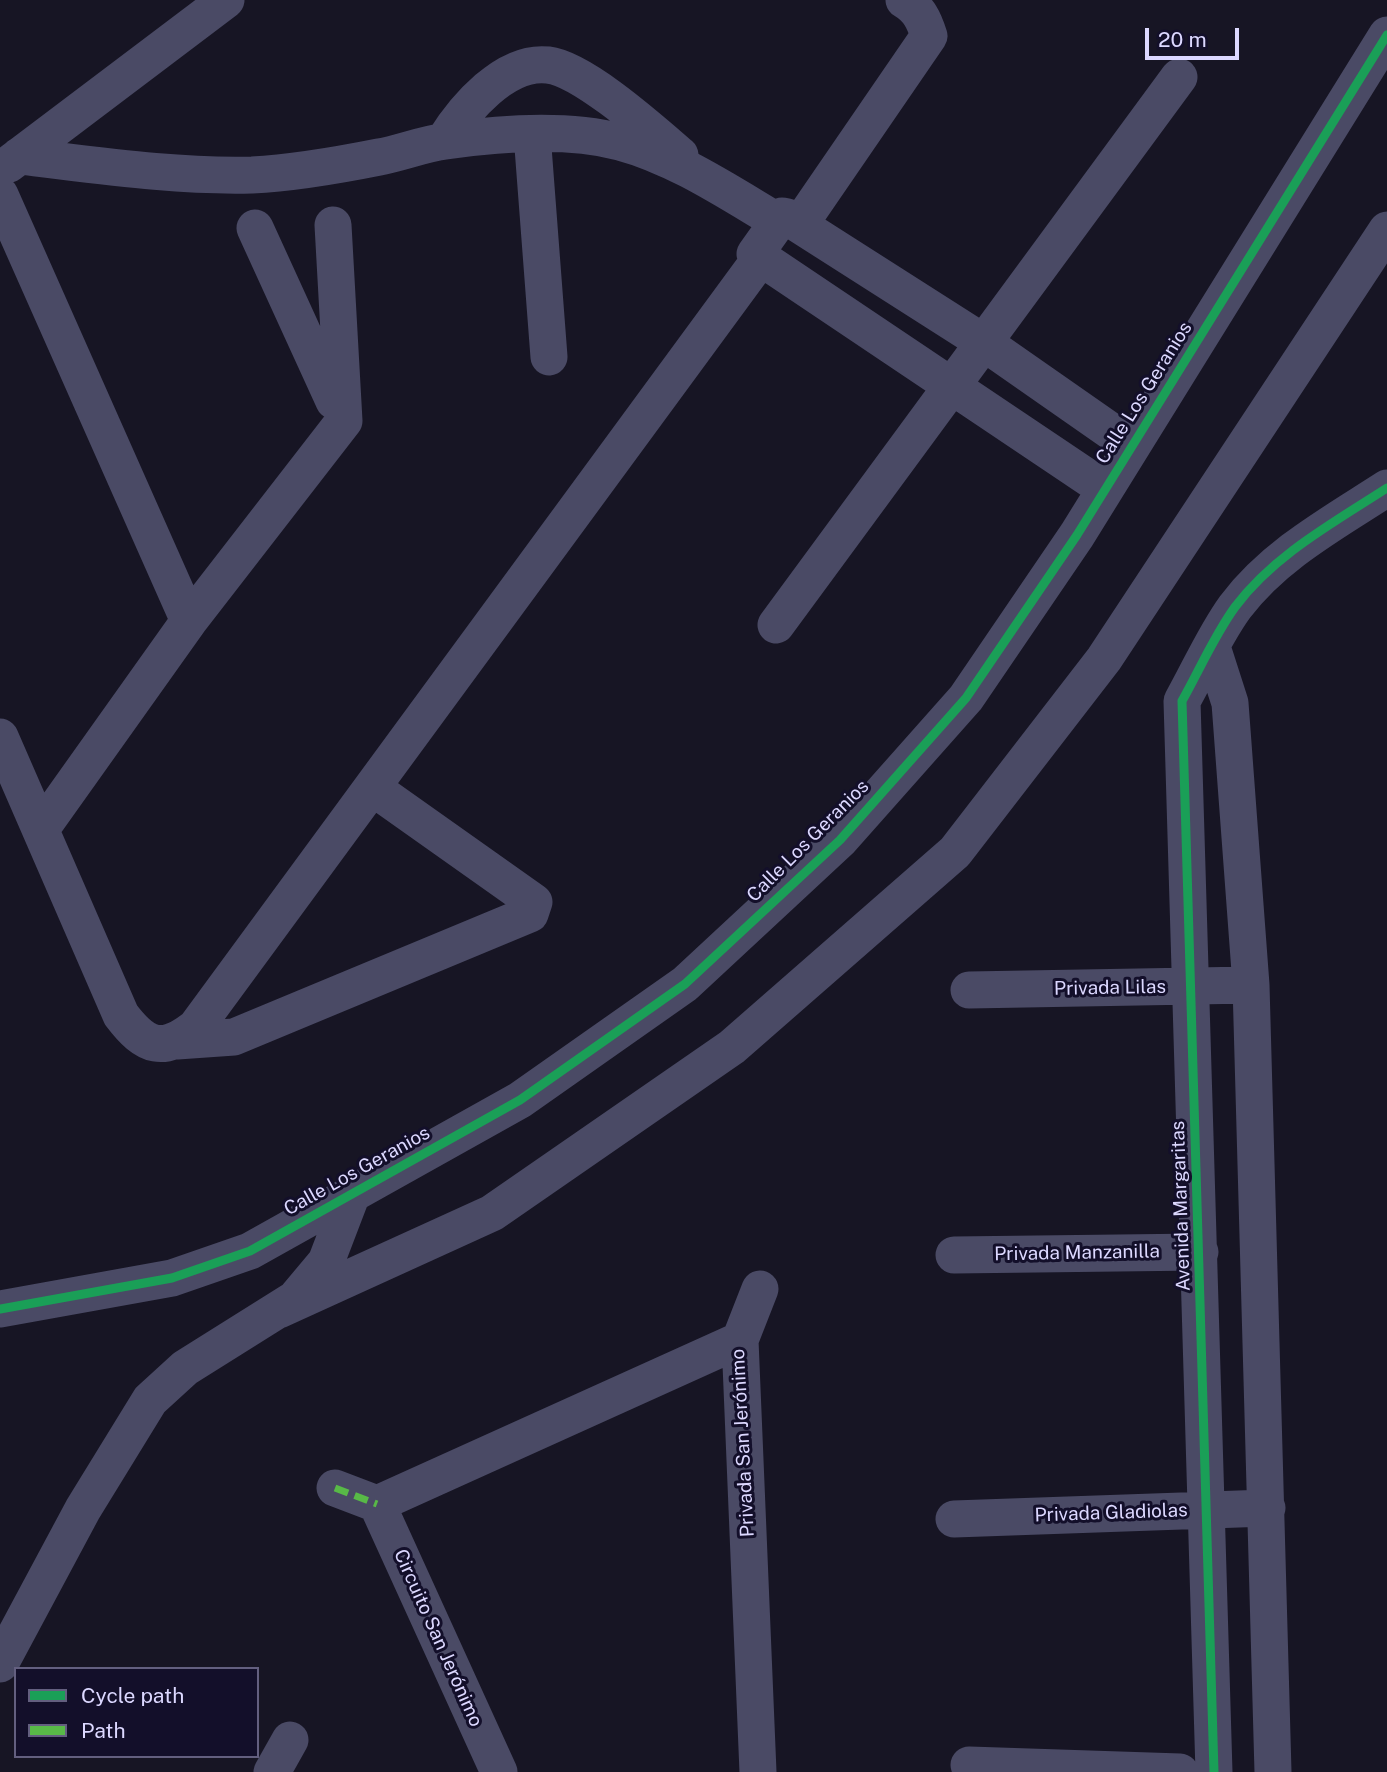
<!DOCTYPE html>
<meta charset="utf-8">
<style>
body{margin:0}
#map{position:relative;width:1387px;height:1772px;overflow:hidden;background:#171524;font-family:"Public Sans",sans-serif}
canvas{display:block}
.legend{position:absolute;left:14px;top:1667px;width:245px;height:91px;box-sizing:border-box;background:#130f2a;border:2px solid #635f7f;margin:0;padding:9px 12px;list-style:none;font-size:21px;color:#dcd8ff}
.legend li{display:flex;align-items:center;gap:14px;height:35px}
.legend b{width:35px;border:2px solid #635f7f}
.scale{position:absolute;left:1145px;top:28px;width:94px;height:32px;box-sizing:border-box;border:4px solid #dcd8ff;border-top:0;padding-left:9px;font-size:21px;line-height:24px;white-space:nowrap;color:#dcd8ff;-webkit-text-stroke:5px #130f2a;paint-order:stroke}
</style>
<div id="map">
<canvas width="1387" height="1772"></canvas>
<ul class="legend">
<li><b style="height:9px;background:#1a9f57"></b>Cycle path</li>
<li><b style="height:9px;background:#58b947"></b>Path</li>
</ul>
<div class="scale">20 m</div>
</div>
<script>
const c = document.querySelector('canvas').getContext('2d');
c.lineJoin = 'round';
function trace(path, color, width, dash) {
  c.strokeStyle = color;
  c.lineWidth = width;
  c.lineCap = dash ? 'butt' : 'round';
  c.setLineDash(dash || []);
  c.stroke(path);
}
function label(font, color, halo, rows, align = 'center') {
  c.font = font + ' "Public Sans",sans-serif';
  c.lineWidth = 6;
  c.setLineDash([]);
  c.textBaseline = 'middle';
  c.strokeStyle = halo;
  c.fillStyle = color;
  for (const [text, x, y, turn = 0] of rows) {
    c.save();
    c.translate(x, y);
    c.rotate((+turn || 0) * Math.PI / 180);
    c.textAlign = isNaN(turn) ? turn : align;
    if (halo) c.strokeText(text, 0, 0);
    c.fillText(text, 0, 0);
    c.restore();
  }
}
trace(new Path2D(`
 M 532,134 L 549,357
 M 444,141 C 464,109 505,60 548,65 C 583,69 652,131 680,155
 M 19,156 C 96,165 175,177 252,175 C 293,173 339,165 379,157 C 401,153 423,144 446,141 C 501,133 566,128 620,142 C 676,157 728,192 777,221
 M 9,164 L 226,0
 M 0,195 L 189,621
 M 800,224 L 929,36 C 924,20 919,9 904,0
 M 255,228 L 334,401
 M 1105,489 L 755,254 L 782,216 L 787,217 L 983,342 L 1132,446
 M 776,625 L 1179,77
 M 1212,647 L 1230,703 L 1251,985 L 1273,1772
 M 0,737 L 121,1015 C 146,1048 163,1053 196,1027 L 760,259
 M 41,829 L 189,621 L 344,421 L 333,225
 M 969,990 L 1251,985
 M 177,1041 L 234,1037 L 530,914 L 534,902 L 373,788
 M 954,1255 L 1200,1252
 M 0,1309 L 172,1278 L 250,1251 L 520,1100 L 685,984 L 840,840 L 966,698 L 1077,535 L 1387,35
 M 279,1310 L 492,1213 L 732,1047 L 955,852 L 1104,659 L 1387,230
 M 740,1340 L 760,1289
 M 335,1488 L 377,1504
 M 377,1504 L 740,1340 L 758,1772
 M 377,1504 L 499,1772
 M 954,1519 L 1267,1508
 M 0,1664 L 83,1509 L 150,1400 L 185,1368 L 295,1299 L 326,1262 L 352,1194
 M 969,1765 L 1180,1772
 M 272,1772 L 290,1740
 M 1214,1772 L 1182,701 C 1199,671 1214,636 1235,607 C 1274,555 1333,523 1387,488`), '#4a4a65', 37);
trace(new Path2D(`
 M 335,1488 L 377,1504`), '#58b947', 7, [14, 7]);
trace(new Path2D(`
 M 0,1309 L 172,1278 L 250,1251 L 520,1100 L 685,984 L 840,840 L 966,698 L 1077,535 L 1387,35
 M 1214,1772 L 1182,701 C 1199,671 1214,636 1235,607 C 1274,555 1333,523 1387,488`), '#1a9f57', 9);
label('19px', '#dcd8ff', '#130f2a', [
 ["Calle Los Geranios",1144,393,-58],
 ["Calle Los Geranios",808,841,-45],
 ["Privada Lilas",1110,988,-1],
 ["Calle Los Geranios",357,1171,-29],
 ["Avenida Margaritas",1181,1206,-92],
 ["Privada Manzanilla",1077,1253,-1],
 ["Privada San Jerónimo",743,1443,-93],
 ["Privada Gladiolas",1111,1513,-2],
 ["Circuito San Jerónimo",438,1638,66]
]);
</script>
